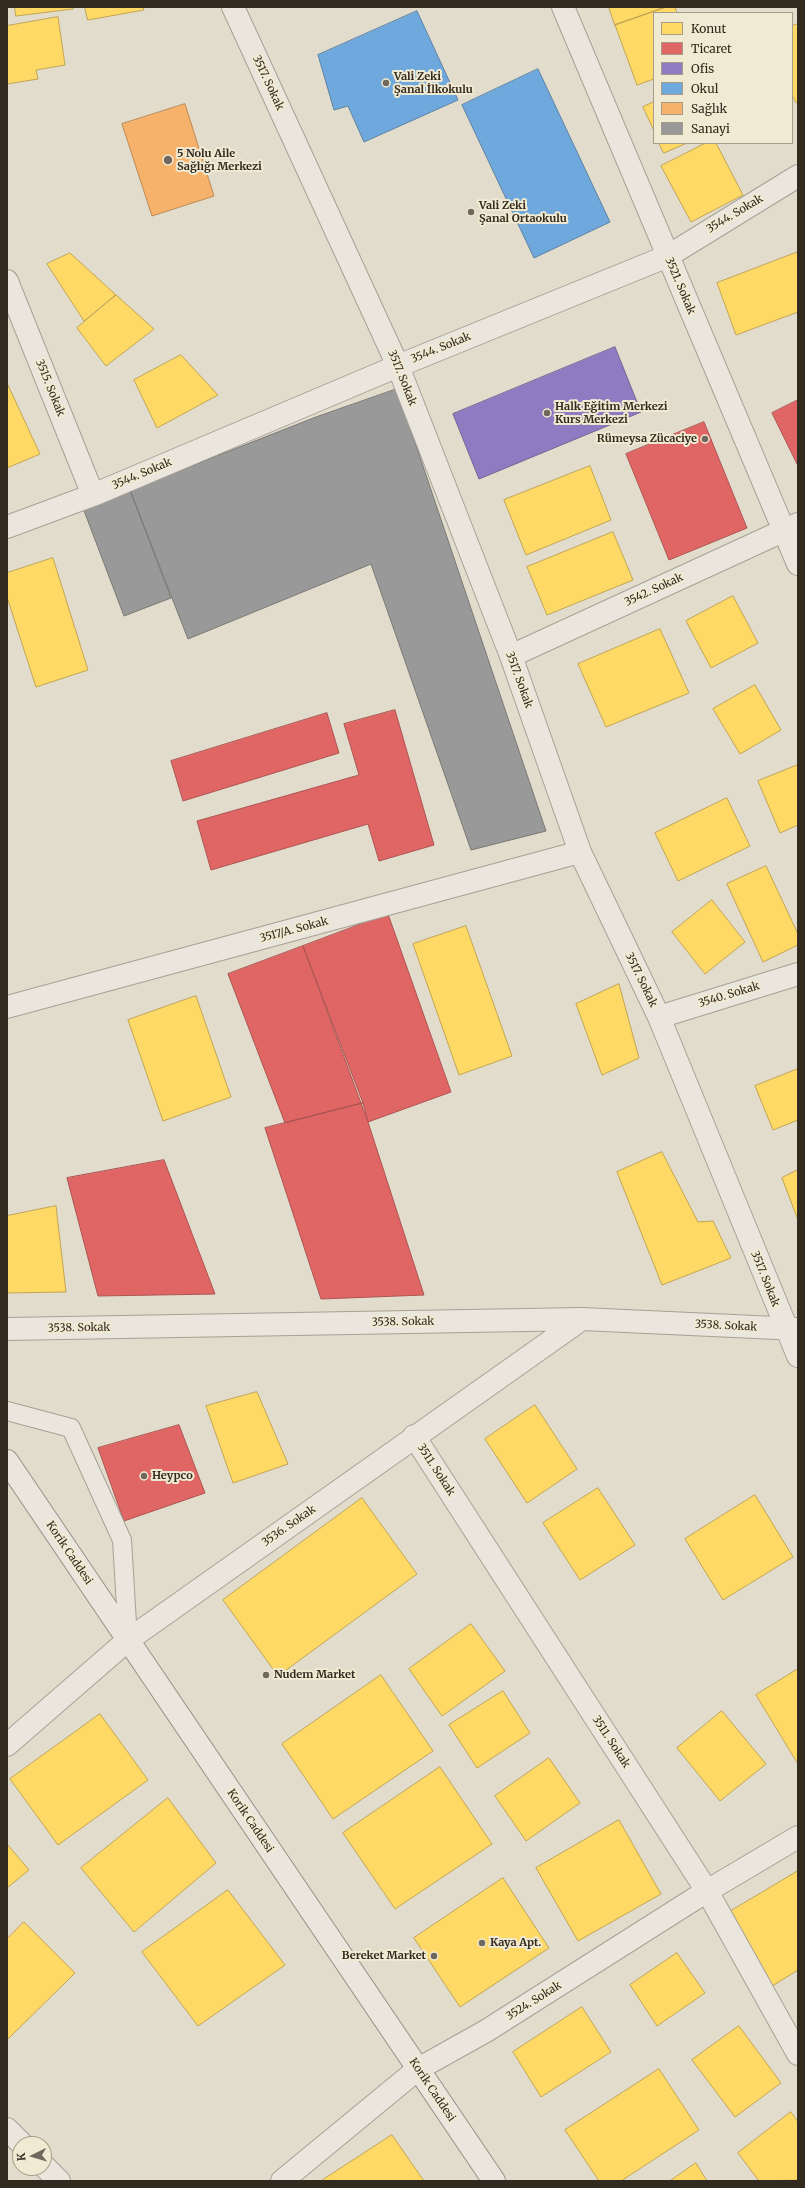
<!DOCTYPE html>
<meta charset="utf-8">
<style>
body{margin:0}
#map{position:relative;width:805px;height:2188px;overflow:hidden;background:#e1dccc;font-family:Merriweather,serif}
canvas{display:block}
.frame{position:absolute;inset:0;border:8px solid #332a1f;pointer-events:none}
.legend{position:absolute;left:653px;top:12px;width:140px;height:132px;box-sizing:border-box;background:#f1ead2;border:1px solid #a59d8a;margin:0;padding:5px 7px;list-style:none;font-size:12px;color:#332a1f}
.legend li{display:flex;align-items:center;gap:8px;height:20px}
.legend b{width:20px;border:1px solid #a59d8a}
.north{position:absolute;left:12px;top:2136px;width:40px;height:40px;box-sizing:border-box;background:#f1ead2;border:1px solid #a59d8a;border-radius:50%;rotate:265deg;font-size:11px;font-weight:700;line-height:16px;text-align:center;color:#332a1f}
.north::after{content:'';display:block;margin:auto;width:14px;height:18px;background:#70685c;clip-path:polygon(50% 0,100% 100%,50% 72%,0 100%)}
</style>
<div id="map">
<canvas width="805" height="2188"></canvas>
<div class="frame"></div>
<ul class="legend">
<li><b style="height:11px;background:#ffd966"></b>Konut</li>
<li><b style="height:11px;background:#e06666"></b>Ticaret</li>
<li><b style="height:11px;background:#8e7cc3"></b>Ofis</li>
<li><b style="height:11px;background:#6fa8dc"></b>Okul</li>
<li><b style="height:11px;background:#f6b26b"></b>Sağlık</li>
<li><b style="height:11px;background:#999"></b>Sanayi</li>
</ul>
<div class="north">K</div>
</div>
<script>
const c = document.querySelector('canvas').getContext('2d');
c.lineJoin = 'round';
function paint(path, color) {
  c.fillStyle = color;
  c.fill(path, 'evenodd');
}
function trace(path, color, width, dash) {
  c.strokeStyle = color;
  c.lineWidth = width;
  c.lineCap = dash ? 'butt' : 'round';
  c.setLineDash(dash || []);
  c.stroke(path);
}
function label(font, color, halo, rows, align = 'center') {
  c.font = font + ' Merriweather,serif';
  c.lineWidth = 4;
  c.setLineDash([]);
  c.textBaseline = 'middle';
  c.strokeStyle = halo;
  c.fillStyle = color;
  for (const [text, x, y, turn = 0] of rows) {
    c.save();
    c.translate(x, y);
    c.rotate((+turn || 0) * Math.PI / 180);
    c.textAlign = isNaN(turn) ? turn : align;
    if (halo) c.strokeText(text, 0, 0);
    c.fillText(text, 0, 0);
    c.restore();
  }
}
const homes = new Path2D(`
 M 15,7 L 73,7 L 73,9 L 16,16 Z
 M 85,7 L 143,7 L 144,10 L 88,20 Z
 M 609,7 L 666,7 L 615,25 Z
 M 666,7 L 675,7 L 677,13 L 654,13 L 654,79 L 637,85 L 615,25 Z
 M 58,17 L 65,65 L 36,70 L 38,79 L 7,84 L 7,26 Z
 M 798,24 L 798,102 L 796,103 L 792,95 L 792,26 Z
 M 654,102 L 654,131 L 643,107 Z
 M 659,143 L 687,143 L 664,153 Z
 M 706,143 L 716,143 L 743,195 L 691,222 L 661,166 Z
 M 798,252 L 798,312 L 736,335 L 717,283 Z
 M 70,253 L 116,295 L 84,321 L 47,264 Z
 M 116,295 L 154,329 L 106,366 L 77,328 Z
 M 181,355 L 218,395 L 157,428 L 134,380 Z
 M 7,383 L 40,454 L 7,468 Z
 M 590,466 L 611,520 L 526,555 L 504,500 Z
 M 613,532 L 633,580 L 547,615 L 527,567 Z
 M 53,558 L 88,670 L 36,687 L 7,597 L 7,573 Z
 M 733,596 L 758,643 L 711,668 L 686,621 Z
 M 660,629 L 689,693 L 606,727 L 578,664 Z
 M 755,685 L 781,730 L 740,754 L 713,709 Z
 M 798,765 L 798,825 L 780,833 L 758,781 Z
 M 727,798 L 750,846 L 678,881 L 655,833 Z
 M 766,866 L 798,934 L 798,945 L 763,962 L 727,884 Z
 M 712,900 L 745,942 L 705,974 L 672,932 Z
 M 466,926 L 512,1056 L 459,1075 L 413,944 Z
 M 619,984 L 639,1058 L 602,1075 L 576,1004 Z
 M 196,996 L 231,1097 L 163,1121 L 128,1020 Z
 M 798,1069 L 798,1120 L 773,1130 L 755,1086 Z
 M 662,1152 L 698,1222 L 713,1221 L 731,1258 L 662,1285 L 617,1172 Z
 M 798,1170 L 798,1220 L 782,1178 Z
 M 56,1206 L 66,1292 L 7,1293 L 7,1216 Z
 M 257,1392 L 288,1464 L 233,1483 L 206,1406 Z
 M 535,1405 L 577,1469 L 527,1503 L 485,1439 Z
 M 598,1488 L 635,1545 L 580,1580 L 543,1523 Z
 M 755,1495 L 793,1557 L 723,1600 L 685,1539 Z
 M 362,1498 L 417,1574 L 278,1676 L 223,1600 Z
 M 471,1624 L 505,1671 L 442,1716 L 409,1669 Z
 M 798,1669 L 798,1764 L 756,1695 Z
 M 381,1675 L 433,1751 L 333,1819 L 282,1744 Z
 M 503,1691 L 530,1733 L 477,1768 L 449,1725 Z
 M 722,1711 L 766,1764 L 720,1801 L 677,1748 Z
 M 100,1714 L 148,1780 L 58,1845 L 10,1779 Z
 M 549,1758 L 580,1803 L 526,1841 L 495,1796 Z
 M 440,1767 L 492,1844 L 395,1909 L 343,1833 Z
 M 168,1798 L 216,1863 L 134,1932 L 81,1868 Z
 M 619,1820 L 661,1894 L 578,1941 L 536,1868 Z
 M 7,1844 L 29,1870 L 7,1888 Z
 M 798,1871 L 798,1970 L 769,1988 L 726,1914 Z
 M 503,1878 L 549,1948 L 460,2007 L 414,1938 Z
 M 228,1890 L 285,1965 L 198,2026 L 142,1952 Z
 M 24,1922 L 75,1973 L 7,2040 L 7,1939 Z
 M 677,1953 L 705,1993 L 657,2026 L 630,1985 Z
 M 582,2007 L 611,2052 L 541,2097 L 513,2052 Z
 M 739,2026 L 781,2083 L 735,2117 L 692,2060 Z
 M 659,2069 L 699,2130 L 621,2181 L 599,2181 L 565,2130 Z
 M 791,2112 L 798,2122 L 798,2180 L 759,2181 L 738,2153 Z
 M 392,2135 L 424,2181 L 321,2181 Z
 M 696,2163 L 707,2181 L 670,2181 Z`);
paint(homes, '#ffd966');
trace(homes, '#c2a451', 1);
const shops = new Path2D(`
 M 798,400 L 798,466 L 772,413 Z
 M 704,422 L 747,528 L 669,560 L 626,454 Z
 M 395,710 L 434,845 L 379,861 L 368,824 L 211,870 L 197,821 L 359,775 L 344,724 Z
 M 327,713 L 339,753 L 183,801 L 171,761 Z
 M 388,914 L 451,1092 L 368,1122 L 303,946 Z
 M 303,946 L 363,1103 L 285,1123 L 228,974 Z
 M 363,1103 L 368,1122 L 424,1295 L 321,1299 L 265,1128 Z
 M 164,1160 L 215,1294 L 98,1296 L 67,1178 Z
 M 179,1425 L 205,1493 L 124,1521 L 98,1448 Z`);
paint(shops, '#e06666');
trace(shops, '#ac5451', 1);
const offices = new Path2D(`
 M 615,347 L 641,412 L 479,479 L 453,414 Z`);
paint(offices, '#8e7cc3');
trace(offices, '#736392', 1);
const schools = new Path2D(`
 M 417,11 L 458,100 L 364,142 L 348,106 L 334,110 L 318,55 Z
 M 538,69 L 610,222 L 534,258 L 462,105 Z`);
paint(schools, '#6fa8dc');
trace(schools, '#5d82a3', 1);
const health = new Path2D(`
 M 185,104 L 214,196 L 152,216 L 122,124 Z`);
paint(health, '#f6b26b');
trace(health, '#bc8954', 1);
const industry = new Path2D(`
 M 397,389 L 546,831 L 471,850 L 371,564 L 188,639 L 130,490 L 316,417 Z
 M 130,490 L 171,598 L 124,616 L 83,508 Z`);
paint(industry, '#999');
trace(industry, '#7a7874', 1);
const service = new Path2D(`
 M 7,1411 L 71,1428 L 122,1540 L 128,1640`);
const minor = new Path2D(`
 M 233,7 L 398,366 L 511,656 L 580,852 L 659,1017 L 798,1356
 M 563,7 L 798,564
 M 7,281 L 93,495
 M 7,527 L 93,495 L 398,366 L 668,256 L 798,176
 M 511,656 L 798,524
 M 7,1007 L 580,852
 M 659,1017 L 798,974
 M 7,1329 L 582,1319 L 798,1329
 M 414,1436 L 707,1891 L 798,2054
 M 7,1745 L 128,1640 L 582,1319
 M 7,2129 L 22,2144
 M 44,2166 L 59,2181
 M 282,2181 L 418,2069 L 486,2031 L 707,1891 L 798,1837`);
const secondary = new Path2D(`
 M 7,1461 L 494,2181`);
trace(service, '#a6a195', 20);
trace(minor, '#a6a195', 24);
trace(secondary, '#959085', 24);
trace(service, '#eae6dd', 18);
trace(minor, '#eae6dd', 22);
trace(secondary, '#eae6dd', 22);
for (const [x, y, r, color] of [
 [386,83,4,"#70685c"],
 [168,160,5,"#70685c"],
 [471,212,4,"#70685c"],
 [547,413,4,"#70685c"],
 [705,439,4,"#70685c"],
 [144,1476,4,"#70685c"],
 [266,1675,4,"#70685c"],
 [482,1943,4,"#70685c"],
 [434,1956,4,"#70685c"]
]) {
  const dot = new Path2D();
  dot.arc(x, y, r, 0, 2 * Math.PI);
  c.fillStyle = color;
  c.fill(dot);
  trace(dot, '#f1ead2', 1.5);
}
label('bold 11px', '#332a1f', '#f1ead2', [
 ["Vali Zeki",394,77],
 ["Şanal İlkokulu",394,90],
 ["5 Nolu Aile",177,154],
 ["Sağlığı Merkezi",177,167],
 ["Vali Zeki",479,206],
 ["Şanal Ortaokulu",479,219],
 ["Halk Eğitim Merkezi",555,407],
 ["Kurs Merkezi",555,420],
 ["Rümeysa Zücaciye",697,439,"right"],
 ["Heypco",152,1476],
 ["Nudem Market",274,1675],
 ["Kaya Apt.",490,1943],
 ["Bereket Market",426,1956,"right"]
], 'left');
label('11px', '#332a1f', '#f1ead2', [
 ["3517. Sokak",268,83,65],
 ["3544. Sokak",735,214,-31],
 ["3521. Sokak",680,286,67],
 ["3544. Sokak",441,348,-22],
 ["3517. Sokak",402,378,68],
 ["3515. Sokak",50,388,68],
 ["3544. Sokak",142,474,-23],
 ["3542. Sokak",654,590,-25],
 ["3517. Sokak",519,680,70],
 ["3517/A. Sokak",294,930,-15],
 ["3517. Sokak",641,980,64],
 ["3540. Sokak",729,995,-17],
 ["3517. Sokak",765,1279,68],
 ["3538. Sokak",403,1322,-1],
 ["3538. Sokak",726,1326,3],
 ["3538. Sokak",79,1328,-1],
 ["3511. Sokak",436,1470,57],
 ["3536. Sokak",289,1526,-35],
 ["Korik Caddesi",69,1553,56],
 ["3511. Sokak",611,1742,57],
 ["Korik Caddesi",250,1821,56],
 ["3524. Sokak",534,2001,-32],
 ["Korik Caddesi",432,2090,56]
]);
</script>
